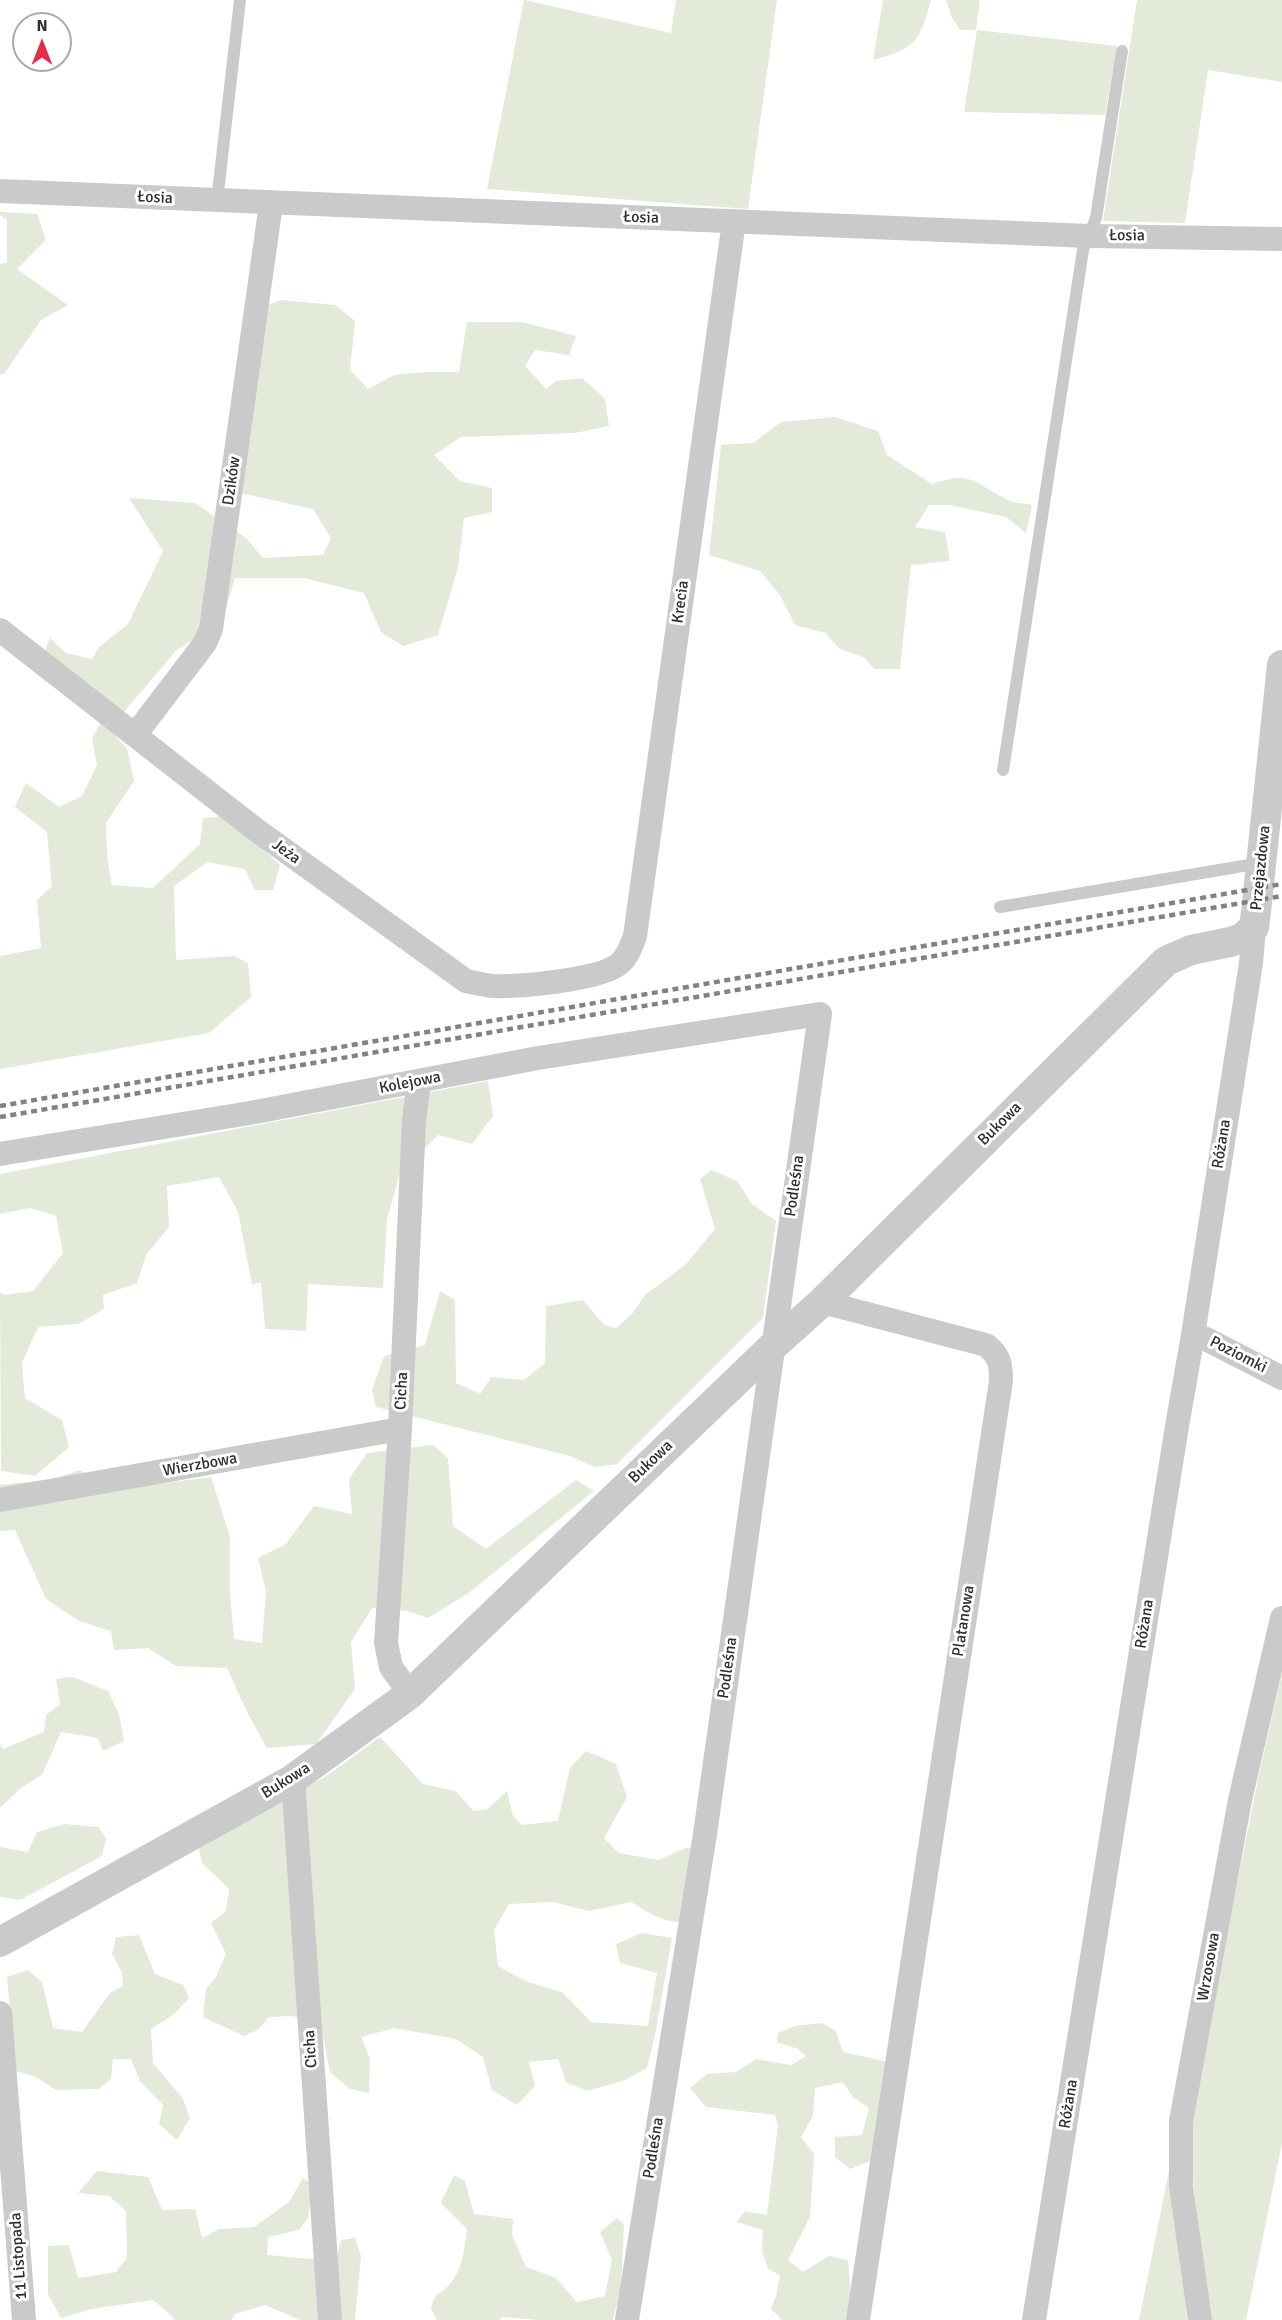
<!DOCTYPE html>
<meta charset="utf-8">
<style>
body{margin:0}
#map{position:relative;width:1282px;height:2320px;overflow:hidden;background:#fff;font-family:Signika,sans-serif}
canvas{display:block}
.north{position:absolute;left:12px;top:12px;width:60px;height:60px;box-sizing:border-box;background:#fff;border:2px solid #ababab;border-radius:50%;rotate:0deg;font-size:16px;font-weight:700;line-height:24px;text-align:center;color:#2d2d2d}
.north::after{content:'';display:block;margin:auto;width:21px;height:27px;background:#e52d49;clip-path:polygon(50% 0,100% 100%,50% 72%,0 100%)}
</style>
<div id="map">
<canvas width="1282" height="2320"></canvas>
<div class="north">N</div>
</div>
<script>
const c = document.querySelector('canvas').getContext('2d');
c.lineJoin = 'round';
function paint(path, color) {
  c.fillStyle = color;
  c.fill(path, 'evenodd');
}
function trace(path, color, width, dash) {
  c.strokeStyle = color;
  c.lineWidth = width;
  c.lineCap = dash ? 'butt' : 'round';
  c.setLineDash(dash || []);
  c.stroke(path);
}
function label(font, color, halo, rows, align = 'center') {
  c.font = font + ' Signika,sans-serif';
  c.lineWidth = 6;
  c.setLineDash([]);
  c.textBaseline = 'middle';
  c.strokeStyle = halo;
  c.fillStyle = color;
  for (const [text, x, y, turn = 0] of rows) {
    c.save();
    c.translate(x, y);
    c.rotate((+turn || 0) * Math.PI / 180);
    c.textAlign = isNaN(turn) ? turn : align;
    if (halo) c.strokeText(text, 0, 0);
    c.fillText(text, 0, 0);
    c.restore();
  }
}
paint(new Path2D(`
 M 524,0 L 671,33 L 676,0 L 777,0 L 748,209 L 487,189 Z
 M 883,0 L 931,0 C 919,43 916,48 873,60 Z
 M 946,0 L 980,0 L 976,30 L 960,30 L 952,18 Z
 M 1137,0 L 1282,0 L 1282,82 L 1208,70 L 1185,223 L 1103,221 Z
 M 977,30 L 1117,46 L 1105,115 L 964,112 Z
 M 0,212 L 37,214 L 46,240 L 17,269 L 68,305 L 41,320 L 4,374 L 0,374 L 0,264 L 7,263 L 7,220 L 0,215 Z
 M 281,300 L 335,305 L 355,321 L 350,370 L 368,389 L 394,375 L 424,372 L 459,372 L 467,322 L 522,322 L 576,336 L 569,355 L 535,350 L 525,366 L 546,389 L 556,381 L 582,378 L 605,399 L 609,426 L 575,433 L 461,437 L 434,455 L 460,481 L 492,488 L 492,512 L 464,518 L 458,567 L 438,635 L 403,646 L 381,632 L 364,593 L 304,578 L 235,578 L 223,619 L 176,651 L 122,714 L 45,650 L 50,638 L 66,653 L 92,659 L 99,647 L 128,624 L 163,551 L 129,498 L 195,503 L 245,537 L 263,558 L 323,555 L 331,538 L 313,509 L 240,493 L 263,307 Z
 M 835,417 L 878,431 L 887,455 L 932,484 C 971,471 971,481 1004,498 C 1012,503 1023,503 1032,505 L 1026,533 L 1006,517 L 949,505 L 929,505 L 915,527 L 945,532 L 950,561 L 911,565 L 900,669 L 874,669 L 865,658 L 840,649 L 825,633 L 795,625 L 780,595 L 760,571 L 709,555 L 721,445 L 753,443 L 781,422 Z
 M 102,721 L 127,749 L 134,781 L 106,823 L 107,857 L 112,885 L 153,888 L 200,844 L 203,818 L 227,816 L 280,865 L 273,890 L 255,890 L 245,869 L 207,862 L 174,886 L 176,960 L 234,956 L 248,963 L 251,997 L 209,1033 L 0,1069 L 0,956 L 41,948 L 37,900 L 52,886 L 47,832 L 15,807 L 26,783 L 59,807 L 82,796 L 97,765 L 92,738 Z
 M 488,1081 L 493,1116 L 472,1144 L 438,1135 L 400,1173 L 387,1219 L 383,1288 L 308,1284 L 306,1331 L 265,1329 L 261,1283 L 252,1284 L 238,1212 L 219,1177 L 167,1186 L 169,1227 L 146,1255 L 137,1283 L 103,1295 L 104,1309 L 78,1324 L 38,1327 L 22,1363 L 25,1398 L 62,1420 L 69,1447 L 35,1476 L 1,1471 L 0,1292 L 4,1295 L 33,1291 L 63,1253 L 56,1216 L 30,1208 L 0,1214 L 0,1174 Z
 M 711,1170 L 737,1181 L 752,1204 L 776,1221 L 763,1318 L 617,1464 L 595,1467 L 570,1456 L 376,1407 L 372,1390 L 384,1356 L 425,1345 L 440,1291 L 455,1300 L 456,1383 L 480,1394 L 491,1377 L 524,1380 L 545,1363 L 546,1306 L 583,1300 L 604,1325 L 616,1328 L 632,1314 L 645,1295 L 685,1265 L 715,1229 L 700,1179 Z
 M 433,1445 L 448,1458 L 453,1526 L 486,1549 L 576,1480 L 594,1491 L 470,1592 L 428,1618 L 407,1611 L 372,1608 L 351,1642 L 355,1689 L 316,1744 L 267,1748 L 248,1714 L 227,1668 L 176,1666 L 148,1648 L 114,1650 L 111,1631 L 79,1621 L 46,1599 L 15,1530 L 0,1531 L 0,1485 L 53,1479 L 80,1470 L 112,1490 L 211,1477 L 230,1537 L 230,1593 L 234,1639 L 262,1643 L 266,1592 L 258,1558 L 286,1544 L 314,1506 L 352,1514 L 349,1479 L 367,1453 Z
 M 1282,1673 L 1282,2143 L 1246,2320 L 1209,2320 L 1190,2152 L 1189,2122 L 1258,1779 Z
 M 73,1677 L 108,1691 L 119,1714 L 124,1741 L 103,1751 L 98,1738 L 61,1732 L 42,1775 L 21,1788 L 0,1808 L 0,1745 L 3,1749 L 44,1732 L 46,1715 L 60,1704 L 56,1679 Z
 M 380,1737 L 423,1784 L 455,1791 L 474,1811 L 488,1809 L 507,1791 L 513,1816 L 522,1825 L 558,1821 L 570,1768 L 586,1751 L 616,1764 L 627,1797 L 604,1838 L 619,1853 L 658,1860 L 686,1848 L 699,1850 L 687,1922 C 665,1924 649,1913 631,1902 L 589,1911 L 553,1902 L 509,1904 L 494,1930 L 498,1966 L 525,1981 L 563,1993 L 591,2022 L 648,2026 L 657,1973 L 620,1963 L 616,1944 L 642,1933 L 672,1938 L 655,2035 L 647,2068 L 625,2080 L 587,2091 L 566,2082 L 558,2059 L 529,2062 L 535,2086 L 517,2105 L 492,2090 L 483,2057 L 456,2039 L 394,2028 L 361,2037 L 370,2059 L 369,2093 L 350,2089 L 330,2072 L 321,2028 L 293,2016 L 269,2017 L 259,2029 L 244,2036 L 203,2017 L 206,1988 L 215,1979 L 226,1954 L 211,1923 L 226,1911 L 229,1889 L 202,1863 L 198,1845 L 230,1824 L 325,1777 Z
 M 64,1824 L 99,1827 L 106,1839 L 102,1856 L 20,1900 L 0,1897 L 0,1847 L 28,1852 L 37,1832 Z
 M 139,1935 L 155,1974 L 183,1985 L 189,1998 L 173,2015 L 151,2029 L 153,2063 L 183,2099 L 190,2118 L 177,2140 L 159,2124 L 163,2105 L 140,2081 L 131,2059 L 113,2059 L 111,2079 L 99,2089 L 56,2090 L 36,2077 L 16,2071 L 7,1977 L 28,1970 L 42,1982 L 53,2028 L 82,2032 L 110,1993 L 123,1986 L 122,1973 L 112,1954 L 116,1937 Z
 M 822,2023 L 836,2031 L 843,2052 L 888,2062 L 873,2160 L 850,2169 L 835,2157 L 835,2137 L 862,2135 L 869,2108 L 853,2097 L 843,2082 L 815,2088 L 813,2116 L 801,2137 L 814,2154 L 810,2217 L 788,2260 L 803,2272 L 829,2256 L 848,2260 L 852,2310 L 849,2320 L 782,2320 L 771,2309 L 776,2296 L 780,2275 L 768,2269 L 762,2250 L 763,2230 L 737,2222 L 745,2211 L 767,2215 L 778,2125 L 775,2115 L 706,2107 L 690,2088 L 707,2074 L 736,2072 L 756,2059 L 791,2065 L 806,2056 L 798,2049 L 777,2042 L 778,2033 L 795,2026 Z
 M 1171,2161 L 1187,2320 L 1139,2320 Z
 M 97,2171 L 148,2177 L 162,2210 L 195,2209 L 202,2238 L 219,2229 L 254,2227 L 289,2202 L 303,2178 L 313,2185 L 308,2218 L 299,2230 L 268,2237 L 267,2255 L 310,2259 L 337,2255 L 341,2240 L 355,2238 L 361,2256 L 355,2320 L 300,2320 L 265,2305 L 235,2314 L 232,2320 L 174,2320 L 173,2317 L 153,2300 L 91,2309 L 61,2318 L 48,2294 L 48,2246 L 69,2245 L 78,2278 L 116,2272 L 127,2258 L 126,2211 L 109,2196 L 78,2193 Z
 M 454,2175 L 465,2181 L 474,2214 L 513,2219 L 512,2235 L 526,2267 L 556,2278 L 577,2302 L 605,2296 L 612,2260 L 600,2232 L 617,2218 L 624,2224 L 621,2288 L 613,2320 L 539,2320 L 501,2317 L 500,2320 L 437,2320 L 431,2308 C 437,2289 437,2298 448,2286 C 463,2270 464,2250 467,2229 L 441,2203 Z`), '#e4eada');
trace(new Path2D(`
 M 217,201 L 240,0
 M 1003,770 L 1083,250 L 1096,218 L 1122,51
 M 1000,907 L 1249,865 L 1260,866`), '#cacaca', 12);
trace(new Path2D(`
 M 0,191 L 1089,236 L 1282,239
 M 0,630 L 255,829 L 466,981 C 475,983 484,985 493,986 C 520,987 599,980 619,964 C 628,957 631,946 635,936 L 734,221
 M 135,735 L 205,643 L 211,629 L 271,204
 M 0,1154 L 250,1113 L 538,1058 L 820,1014 L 705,1834 L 627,2320
 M 822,1302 L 986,1345 C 1000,1356 1001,1364 1001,1381 L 858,2320
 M 1193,1335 L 1204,1338 L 1282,1378
 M 0,1500 L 400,1429
 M 410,1694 L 391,1667 L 386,1643 L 400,1429 L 414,1121 L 419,1081
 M 293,1779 L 330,2320
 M 0,2013 L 24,2320
 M 1034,2320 L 1177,1426 L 1193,1335 L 1251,963 L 1254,927
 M 1200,2320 L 1181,2186 L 1181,2121 L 1240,1800 L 1282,1618`), '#cacaca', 24);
trace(new Path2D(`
 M 0,1942 L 293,1779 L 410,1694 L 773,1346 L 822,1302 L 1166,961 L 1191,950 L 1230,942 L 1242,938 L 1254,927 L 1256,912 L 1282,665`), '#cacaca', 30);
trace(new Path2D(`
 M 0,1106 L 1282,884
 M 0,1117 L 1282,896`), '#828282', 4.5, [6, 4.5]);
label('16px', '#2d2d2d', '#fff', [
 ["Łosia",155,198,3],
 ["Łosia",641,218,2],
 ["Łosia",1127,236,1],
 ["Dzików",232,481,-82],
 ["Krecia",681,602,-82],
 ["Jeża",286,852,36],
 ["Przejazdowa",1261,868,-84],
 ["Kolejowa",410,1083,-11],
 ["Bukowa",1000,1124,-45],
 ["Różana",1222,1144,-81],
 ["Podleśna",795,1186,-82],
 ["Poziomki",1238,1355,27],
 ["Cicha",402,1391,-87],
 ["Bukowa",651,1462,-44],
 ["Wierzbowa",200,1465,-10],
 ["Platanowa",964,1621,-81],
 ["Różana",1145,1624,-81],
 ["Podleśna",728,1668,-82],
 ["Bukowa",286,1781,-32],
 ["Wrzosowa",1209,1967,-80],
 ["Cicha",311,2049,-94],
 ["Różana",1069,2104,-81],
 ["Podleśna",654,2148,-81],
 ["11 Listopada",19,2256,-94]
]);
</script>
